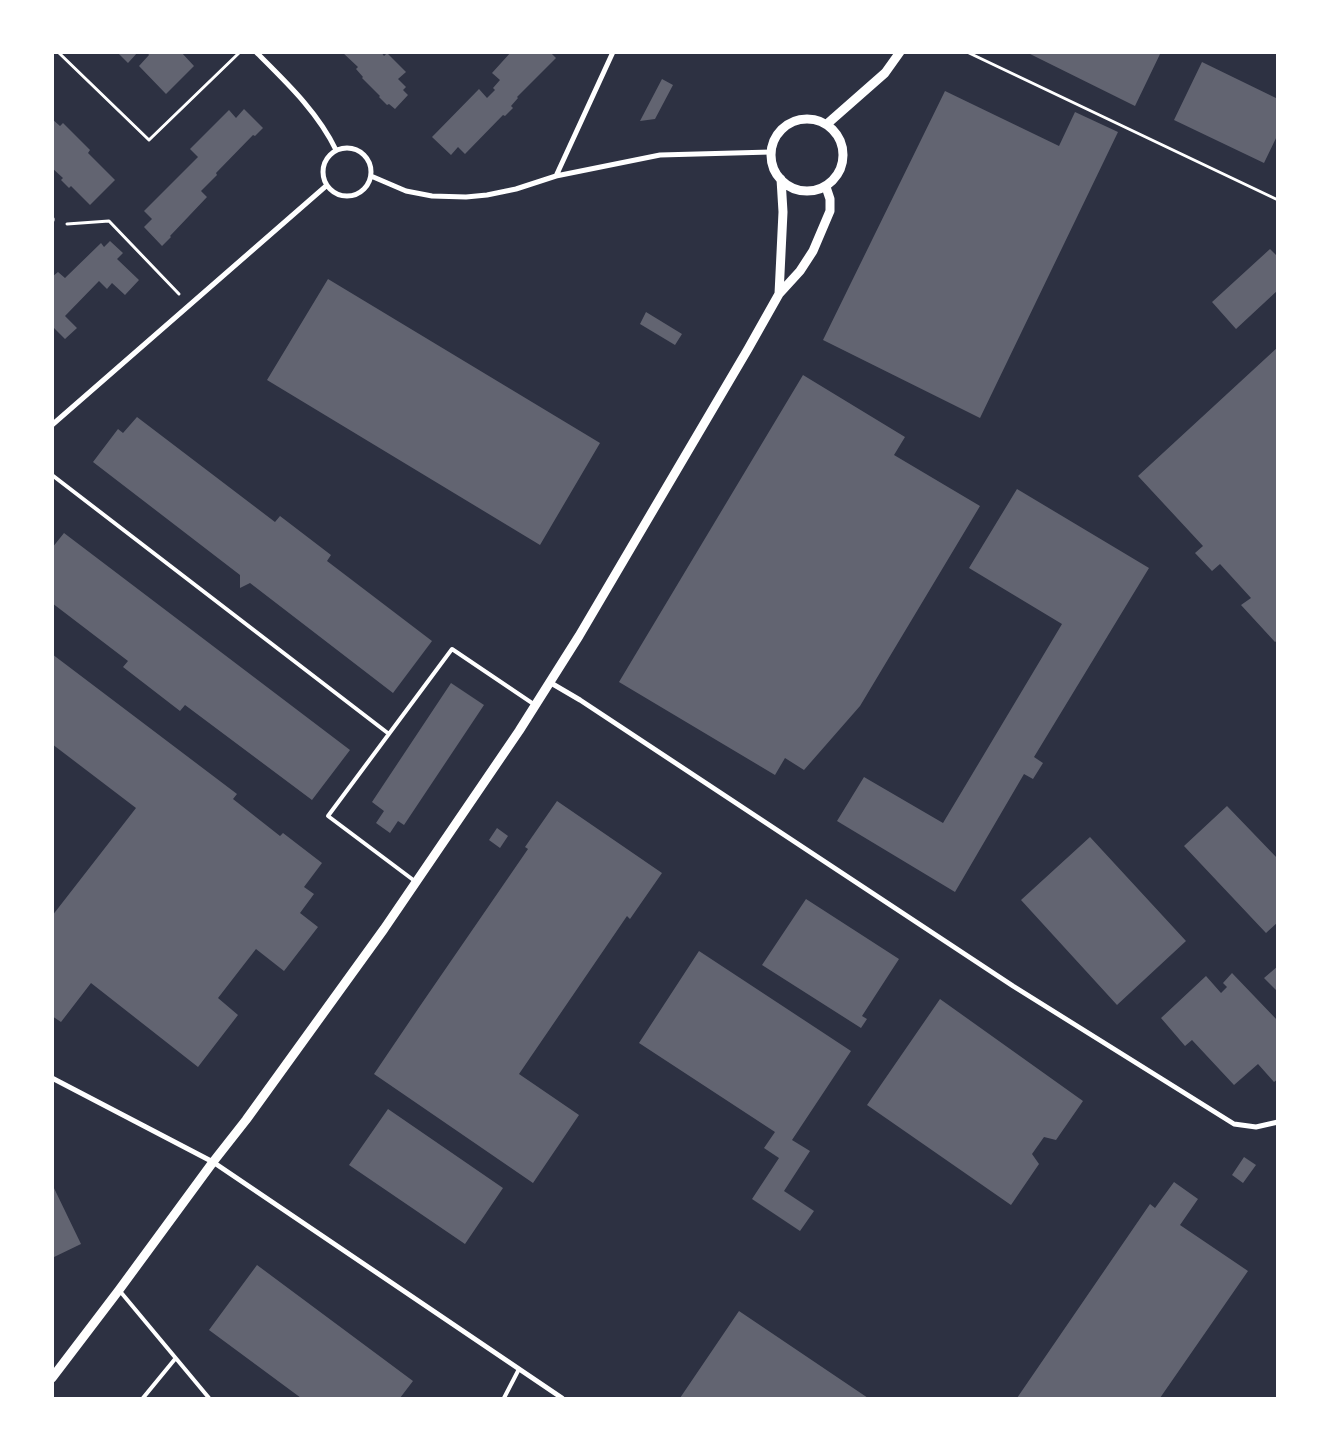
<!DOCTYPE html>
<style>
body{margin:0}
#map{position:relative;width:1330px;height:1451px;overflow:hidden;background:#2d3142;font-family:Cabin,sans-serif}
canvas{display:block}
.frame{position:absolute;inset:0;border:54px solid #fff;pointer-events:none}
</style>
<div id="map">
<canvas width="1330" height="1451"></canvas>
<div class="frame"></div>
</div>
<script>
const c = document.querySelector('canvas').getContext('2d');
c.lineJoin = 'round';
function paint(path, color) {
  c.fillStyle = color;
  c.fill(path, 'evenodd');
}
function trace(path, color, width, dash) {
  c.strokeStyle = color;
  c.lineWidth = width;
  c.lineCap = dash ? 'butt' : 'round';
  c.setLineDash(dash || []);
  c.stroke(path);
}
paint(new Path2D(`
 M 117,52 L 138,52 L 128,63 Z
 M 147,52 L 181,52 L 194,66 L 166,94 L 139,66 L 149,55 Z
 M 342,52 L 381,52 L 384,56 L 387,53 L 406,72 L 398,79 L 406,87 L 403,90 L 408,95 L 395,109 L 389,104 L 387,105 L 379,97 L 380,96 L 362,78 L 363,77 L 356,69 L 358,67 Z
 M 511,52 L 550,52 L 556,58 L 517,97 L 518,98 L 511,106 L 513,108 L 505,116 L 503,115 L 465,154 L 458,147 L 451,155 L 432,137 L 479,89 L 487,98 L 495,90 L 493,88 L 500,80 L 492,73 Z
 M 1026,52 L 1161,52 L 1135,106 Z
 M 1202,62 L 1278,99 L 1278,134 L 1264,163 L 1174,120 Z
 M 662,79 L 673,85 L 655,119 L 640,121 Z
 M 945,91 L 1059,146 L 1075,112 L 1118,132 L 980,418 L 823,340 Z
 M 244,109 L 263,128 L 255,136 L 253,135 L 216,173 L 217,175 L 201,191 L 207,197 L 170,236 L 171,237 L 162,246 L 144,227 L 152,219 L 144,211 L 198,157 L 190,149 L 229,110 L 236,118 Z
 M 52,119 L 60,126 L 63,123 L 90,150 L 88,153 L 115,180 L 90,205 L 71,186 L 69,188 L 61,180 L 63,178 L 52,168 Z
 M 110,241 L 123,253 L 117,259 L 139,280 L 125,295 L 112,283 L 107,289 L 99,281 L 65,316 L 77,328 L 65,339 L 54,328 L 52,329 L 52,277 L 58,272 L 65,278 L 101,243 L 104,247 Z
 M 1270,249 L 1278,257 L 1278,290 L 1236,329 L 1212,302 Z
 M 328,279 L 600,443 L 540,545 L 267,380 Z
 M 646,312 L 682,334 L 675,345 L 640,324 Z
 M 1278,347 L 1278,640 L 1275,642 L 1241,605 L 1251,598 L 1220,564 L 1212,571 L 1195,553 L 1203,546 L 1138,476 Z
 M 803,375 L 905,437 L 894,455 L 980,506 L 860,706 L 804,770 L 785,758 L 775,775 L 619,682 Z
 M 137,417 L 275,522 L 280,516 L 331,555 L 327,561 L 432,641 L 393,693 L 250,583 L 240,588 L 240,575 L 93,462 L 118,429 L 123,433 Z
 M 1017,489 L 1149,568 L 1034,757 L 1043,763 L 1033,779 L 1024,774 L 955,892 L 837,821 L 864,777 L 943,823 L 1062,624 L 969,568 Z
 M 64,533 L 350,750 L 312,800 L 185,705 L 180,711 L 123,667 L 128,661 L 52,603 L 52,548 Z
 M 52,654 L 237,794 L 233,799 L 280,836 L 283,833 L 322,863 L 304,887 L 314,894 L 300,913 L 318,927 L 284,971 L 256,949 L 218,998 L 238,1015 L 198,1067 L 91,983 L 61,1022 L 52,1016 L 52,916 L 136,808 L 52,744 Z
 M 451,683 L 484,705 L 404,825 L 398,821 L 390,833 L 376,823 L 384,811 L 372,802 Z
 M 557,801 L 662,873 L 630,919 L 627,916 L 519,1074 L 579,1115 L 533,1183 L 374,1074 L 420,1006 L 528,849 L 525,847 Z
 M 1227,806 L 1278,859 L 1278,922 L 1266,933 L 1184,846 Z
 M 497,828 L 508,836 L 500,848 L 489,840 Z
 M 1090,837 L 1186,941 L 1117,1005 L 1021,900 Z
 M 806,899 L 899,959 L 862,1016 L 867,1019 L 861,1028 L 762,965 Z
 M 699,951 L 851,1051 L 792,1140 L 810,1151 L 784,1191 L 814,1211 L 800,1231 L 752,1199 L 779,1158 L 764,1148 L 775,1132 L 639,1043 Z
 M 1278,966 L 1278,992 L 1264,978 Z
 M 1232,973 L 1278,1021 L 1278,1079 L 1274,1082 L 1258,1064 L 1234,1085 L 1192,1040 L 1185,1046 L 1161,1018 L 1206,976 L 1221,993 L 1227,987 L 1223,983 Z
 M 940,999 L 1083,1101 L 1056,1140 L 1044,1137 L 1032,1154 L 1039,1164 L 1011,1205 L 867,1105 Z
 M 388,1109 L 503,1188 L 465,1244 L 349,1165 Z
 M 1244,1157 L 1256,1165 L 1243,1183 L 1232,1175 Z
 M 1174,1182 L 1198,1199 L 1180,1225 L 1248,1271 L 1160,1398 L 1017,1398 L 1150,1204 L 1155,1208 Z
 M 52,1184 L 81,1244 L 52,1258 Z
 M 257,1265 L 413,1381 L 400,1398 L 301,1398 L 209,1330 Z
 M 739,1311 L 868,1398 L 680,1398 Z`), '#626471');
trace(new Path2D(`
 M 58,52 L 149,140 L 240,52
 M 967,52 L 1278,200
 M 67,224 L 109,221 L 179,294`), '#fff', 3);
trace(new Path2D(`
 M 52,475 L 389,734
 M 416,882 L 328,816 L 452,649 L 535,705
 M 119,1290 L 209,1398
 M 143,1398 L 175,1359
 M 504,1398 L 519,1369`), '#fff', 4);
trace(new Path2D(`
 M 256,52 C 286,82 318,112 336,150
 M323 172a24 24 0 1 1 48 0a24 24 0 1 1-48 0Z
 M 371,176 L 406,191 L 432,196 L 466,197 L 487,195 L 516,189 L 556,176 L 660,155 L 771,152
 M 556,176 L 613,52
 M 52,219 L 52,220
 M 52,425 L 326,186
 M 551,683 L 580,700 L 1013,986 L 1234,1124 L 1256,1127 L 1278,1122
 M 52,1078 L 213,1162 L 562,1398`), '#fff', 5);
trace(new Path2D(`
 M771 155a36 36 0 1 1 72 0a36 36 0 1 1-72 0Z
 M 827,124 L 885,73 L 900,52
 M 779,294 L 783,212 L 781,179
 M 52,1378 L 119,1290 L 213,1162 L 246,1120 L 384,929 L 519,731 L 579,636 L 748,349 L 779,294 L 800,271 L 813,251 L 830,211 L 830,199 L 826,187`), '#fff', 9);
</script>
